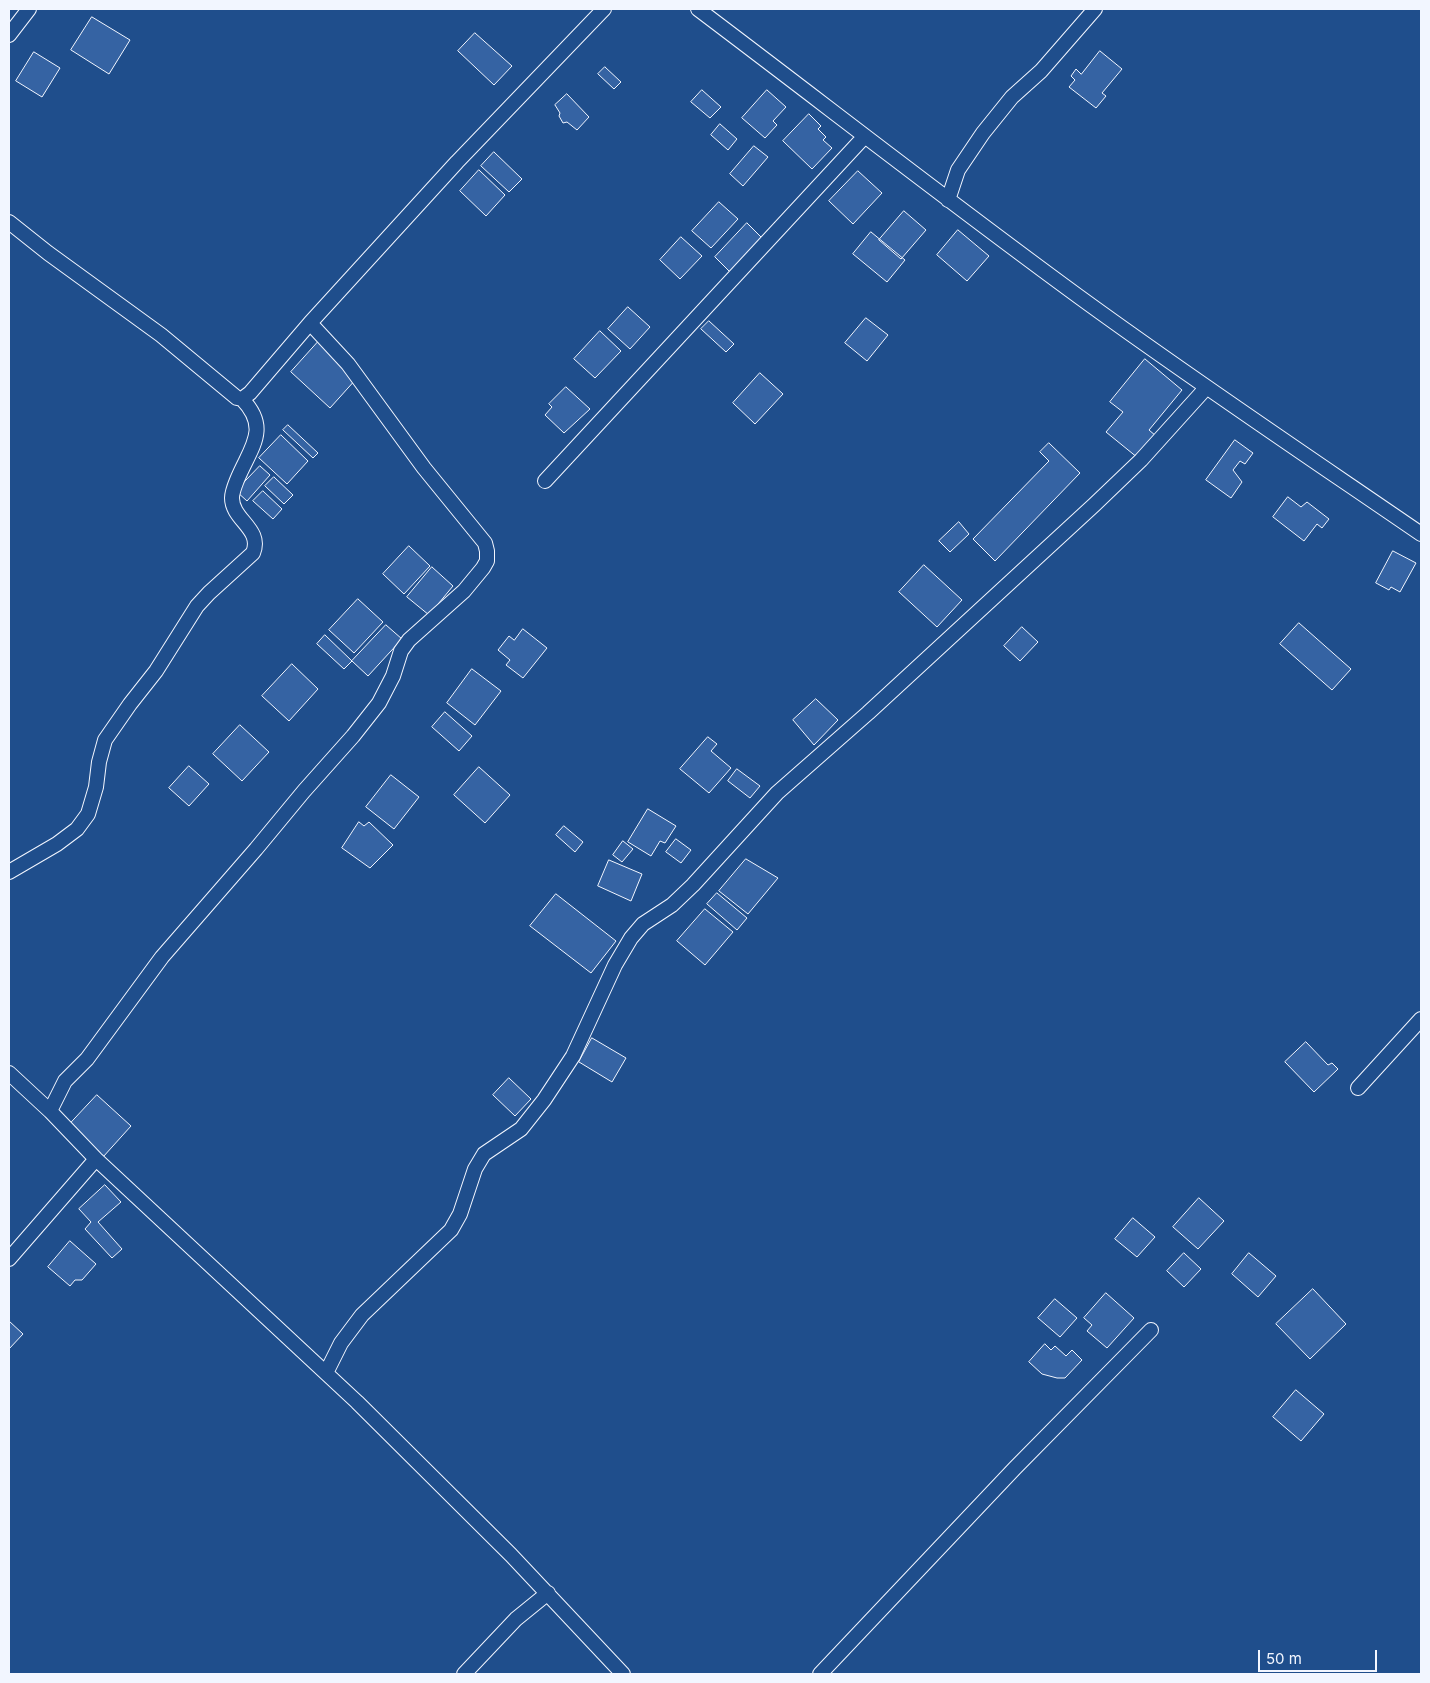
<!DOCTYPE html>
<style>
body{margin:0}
#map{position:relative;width:1430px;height:1683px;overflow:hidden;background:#1f4e8c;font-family:Inter,sans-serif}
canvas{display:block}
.frame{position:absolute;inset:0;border:10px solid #f2f6ff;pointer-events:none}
.scale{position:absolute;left:1258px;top:1650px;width:119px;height:22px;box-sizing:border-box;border:2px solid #f2f6ff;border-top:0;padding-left:6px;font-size:15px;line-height:18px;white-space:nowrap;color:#f2f6ff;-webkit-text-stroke:4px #1f4e8c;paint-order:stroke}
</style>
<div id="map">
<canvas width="1430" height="1683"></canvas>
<div class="frame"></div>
<div class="scale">50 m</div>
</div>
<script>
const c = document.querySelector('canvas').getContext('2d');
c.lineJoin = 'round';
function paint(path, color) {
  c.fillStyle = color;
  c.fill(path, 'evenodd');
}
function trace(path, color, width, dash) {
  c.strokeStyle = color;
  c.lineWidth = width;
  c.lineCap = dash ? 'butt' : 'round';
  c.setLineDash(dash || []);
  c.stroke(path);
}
const building = new Path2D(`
 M 92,17 L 130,40 L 109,74 L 71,50 Z
 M 475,33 L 512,66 L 494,85 L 458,51 Z
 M 1100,51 L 1122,69 L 1102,93 L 1106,96 L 1096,108 L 1069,87 L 1075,80 L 1071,76 L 1076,69 L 1081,74 Z
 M 34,52 L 60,68 L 42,97 L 16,81 Z
 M 605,67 L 621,82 L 614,89 L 598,74 Z
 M 702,90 L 721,107 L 710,118 L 691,102 Z
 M 767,90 L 786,107 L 773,121 L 777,125 L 765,138 L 742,118 Z
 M 567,94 L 589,117 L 577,130 L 567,122 L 563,123 L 559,116 L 560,113 L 555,105 Z
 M 809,114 L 821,126 L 818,129 L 826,137 L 823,140 L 832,148 L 812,169 L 783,141 Z
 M 720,124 L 737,139 L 728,150 L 711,135 Z
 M 754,146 L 768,157 L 743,186 L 730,174 Z
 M 494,152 L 522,179 L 509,192 L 481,166 Z
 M 479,170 L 505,195 L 486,216 L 460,191 Z
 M 858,171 L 882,193 L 853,224 L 829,201 Z
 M 719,202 L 738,219 L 711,248 L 692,231 Z
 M 904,211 L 926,230 L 901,259 L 879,240 Z
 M 747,223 L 762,238 L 730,272 L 715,257 Z
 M 958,230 L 989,256 L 967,281 L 937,255 Z
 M 871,232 L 905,260 L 887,282 L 853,254 Z
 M 681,237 L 702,256 L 680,279 L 660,260 Z
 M 628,307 L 650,327 L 630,349 L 608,329 Z
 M 866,318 L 888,335 L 867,361 L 845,343 Z
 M 709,321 L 734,344 L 726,352 L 701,329 Z
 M 600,331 L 621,351 L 595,378 L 574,359 Z
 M 318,342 L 357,378 L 330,408 L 291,372 Z
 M 1145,359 L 1182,390 L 1149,430 L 1156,436 L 1138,458 L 1106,432 L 1123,412 L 1110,402 Z
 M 760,373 L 783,394 L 755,424 L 733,403 Z
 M 566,387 L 590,409 L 564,433 L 545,415 L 552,407 L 549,404 Z
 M 288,425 L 318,453 L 313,458 L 283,430 Z
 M 281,435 L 308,461 L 287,484 L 259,458 Z
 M 1235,440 L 1253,453 L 1245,464 L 1240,461 L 1233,470 L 1242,482 L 1231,498 L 1206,480 Z
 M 1049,443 L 1080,473 L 995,561 L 973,539 L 1049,461 L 1040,452 Z
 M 260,466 L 270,475 L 247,501 L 236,491 Z
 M 274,477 L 293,495 L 284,504 L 265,486 Z
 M 263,491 L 282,509 L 273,519 L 253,501 Z
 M 1288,497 L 1301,507 L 1307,502 L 1329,519 L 1322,528 L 1317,524 L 1304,541 L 1273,517 Z
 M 959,522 L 969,534 L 950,552 L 939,541 Z
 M 409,546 L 430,566 L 404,594 L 383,574 Z
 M 1393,551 L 1416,563 L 1400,592 L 1391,587 L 1389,590 L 1376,583 Z
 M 924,565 L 962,600 L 937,627 L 899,592 Z
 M 432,567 L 453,586 L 429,615 L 407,597 Z
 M 358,599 L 383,622 L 354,653 L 329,630 Z
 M 1299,623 L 1351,669 L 1332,690 L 1280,644 Z
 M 386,625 L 402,639 L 368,676 L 352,661 Z
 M 1022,627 L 1038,642 L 1020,661 L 1004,646 Z
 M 523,629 L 547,648 L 523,678 L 506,665 L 510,660 L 498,650 L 509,636 L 514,640 Z
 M 325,635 L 352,661 L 344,669 L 317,644 Z
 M 292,664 L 318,689 L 289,721 L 262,696 Z
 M 472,669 L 501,691 L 475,725 L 447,703 Z
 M 816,699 L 838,720 L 814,745 L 793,720 Z
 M 445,712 L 472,736 L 459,751 L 432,727 Z
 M 240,725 L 269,752 L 242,781 L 213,754 Z
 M 708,737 L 717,744 L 711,751 L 731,768 L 709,793 L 680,769 Z
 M 189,766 L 209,784 L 189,806 L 169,788 Z
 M 479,767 L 510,795 L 485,823 L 454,795 Z
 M 737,769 L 760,786 L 750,798 L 728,781 Z
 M 391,775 L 419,797 L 394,829 L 366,807 Z
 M 648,809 L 676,826 L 665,843 L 660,841 L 651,856 L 628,842 Z
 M 359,822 L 364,826 L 369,822 L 393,845 L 370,868 L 342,848 Z
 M 564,826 L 583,842 L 575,852 L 556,835 Z
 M 676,839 L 691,850 L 681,863 L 666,852 Z
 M 623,841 L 633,849 L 622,862 L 613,855 Z
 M 746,859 L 778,878 L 748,914 L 719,891 Z
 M 609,860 L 642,874 L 631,901 L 598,886 Z
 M 717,893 L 747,918 L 737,930 L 707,904 Z
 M 556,894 L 616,941 L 591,973 L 530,926 Z
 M 705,909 L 733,932 L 705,965 L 677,941 Z
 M 592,1038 L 626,1058 L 612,1082 L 579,1062 Z
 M 1306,1042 L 1328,1065 L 1332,1063 L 1338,1069 L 1314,1092 L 1285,1062 Z
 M 509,1078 L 531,1099 L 515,1116 L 493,1095 Z
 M 97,1095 L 131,1126 L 103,1157 L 69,1125 Z
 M 105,1185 L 121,1202 L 98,1222 L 122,1249 L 112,1258 L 85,1229 L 91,1222 L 79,1209 Z
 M 1199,1198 L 1224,1221 L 1198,1249 L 1173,1227 Z
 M 1133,1218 L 1155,1237 L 1137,1257 L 1115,1239 Z
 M 70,1241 L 96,1264 L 82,1280 L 75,1280 L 70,1286 L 48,1267 Z
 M 1184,1253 L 1201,1269 L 1184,1287 L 1167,1271 Z
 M 1249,1253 L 1276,1276 L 1258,1297 L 1232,1274 Z
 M 1313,1289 L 1346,1324 L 1310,1359 L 1276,1324 Z
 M 1106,1293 L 1134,1318 L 1107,1348 L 1087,1331 L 1092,1325 L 1084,1318 Z
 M 1055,1299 L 1077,1318 L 1060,1337 L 1038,1318 Z
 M 9,1321 L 23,1334 L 9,1349 Z
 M 1045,1344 L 1051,1350 L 1055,1346 L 1066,1356 L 1072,1350 L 1082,1360 L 1065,1378 L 1057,1378 L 1042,1374 L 1029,1362 Z
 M 1296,1390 L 1324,1414 L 1301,1441 L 1273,1417 Z`);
paint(building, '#3563a3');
trace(building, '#f2f6ff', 1);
const street = new Path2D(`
 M 698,9 C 828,107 957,208 1089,304 C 1198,383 1310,458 1421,534
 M 9,35 L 29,9
 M 948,200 L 958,170 L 983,133 L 1012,97 L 1041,71 L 1095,9
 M 9,222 L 48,253 L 161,335 L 237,398 L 242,399 L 250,393 L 310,323 L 348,364 L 424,468 L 485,543 L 487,551 L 487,561 L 483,568 L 464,591 L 409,640 L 401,651 L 393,676 L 379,703 L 353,736 L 304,791 L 256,849 L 162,957 L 87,1059 L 65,1081 L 50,1111 L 96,1159 L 357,1402 L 511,1555 L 623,1674
 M 310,323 L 457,162 L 604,9
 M 545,481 L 865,136
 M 9,872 L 57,844 L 77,829 L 88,814 L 96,787 L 99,762 L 105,740 L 130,704 L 156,671 L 197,606 L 209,593 L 253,553 C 263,529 232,520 232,498 C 232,492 235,485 237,480 C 250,448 271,429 242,399
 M 9,1073 L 50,1111
 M 1358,1088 L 1421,1019
 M 9,1259 L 96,1159
 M 326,1373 L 341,1343 L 362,1315 L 451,1230 L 460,1214 L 475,1169 L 484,1154 L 521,1129 L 544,1100 L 573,1056 L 615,965 L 631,938 L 643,924 L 672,905 L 693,885 L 777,793 L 868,713 L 1094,505 L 1141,460 L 1206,388
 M 464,1674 L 516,1619 L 548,1593
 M 820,1674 L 1015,1468 L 1151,1330`);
trace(street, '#f2f6ff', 16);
trace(street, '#1f4e8c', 14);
</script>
